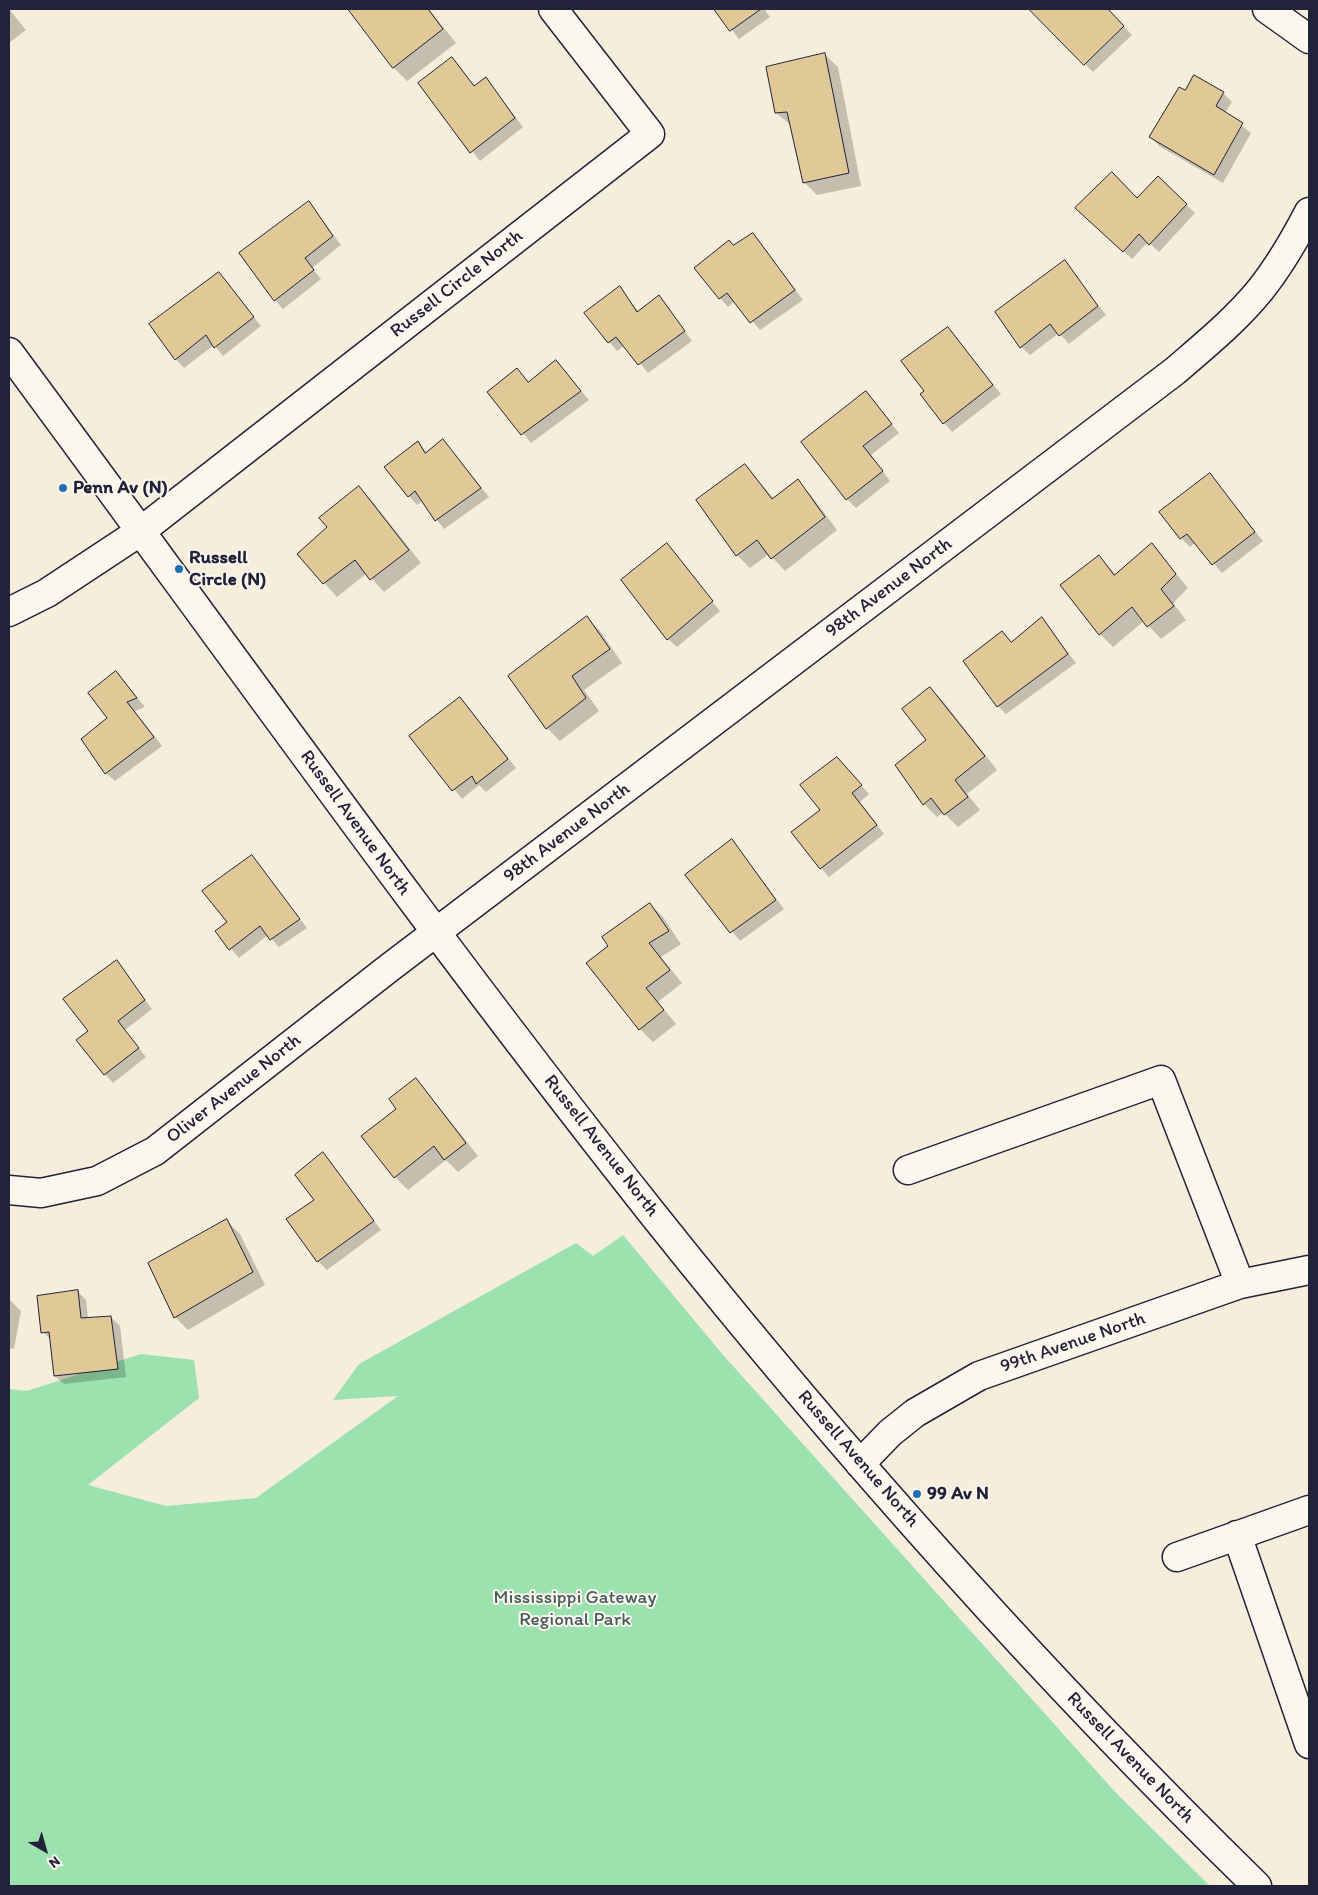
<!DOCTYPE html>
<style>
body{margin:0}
#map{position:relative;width:1318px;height:1895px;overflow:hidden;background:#f6eedb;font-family:Itim,sans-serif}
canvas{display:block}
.frame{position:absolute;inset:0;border:10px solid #22223b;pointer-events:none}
.north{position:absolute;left:20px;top:1825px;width:50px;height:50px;-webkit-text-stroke:4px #fbf7ec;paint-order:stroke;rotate:142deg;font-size:14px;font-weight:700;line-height:20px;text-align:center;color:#22223b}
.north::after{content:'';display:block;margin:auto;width:18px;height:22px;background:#22223b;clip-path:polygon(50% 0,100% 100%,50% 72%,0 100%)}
</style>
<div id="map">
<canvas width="1318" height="1895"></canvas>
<div class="frame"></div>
<div class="north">N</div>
</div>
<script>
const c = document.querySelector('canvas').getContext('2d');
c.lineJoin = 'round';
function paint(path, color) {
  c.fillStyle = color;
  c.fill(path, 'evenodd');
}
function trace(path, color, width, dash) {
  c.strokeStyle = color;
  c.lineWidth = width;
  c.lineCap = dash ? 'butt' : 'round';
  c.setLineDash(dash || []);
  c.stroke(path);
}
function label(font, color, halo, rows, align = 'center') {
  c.font = font + ' Itim,sans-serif';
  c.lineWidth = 4;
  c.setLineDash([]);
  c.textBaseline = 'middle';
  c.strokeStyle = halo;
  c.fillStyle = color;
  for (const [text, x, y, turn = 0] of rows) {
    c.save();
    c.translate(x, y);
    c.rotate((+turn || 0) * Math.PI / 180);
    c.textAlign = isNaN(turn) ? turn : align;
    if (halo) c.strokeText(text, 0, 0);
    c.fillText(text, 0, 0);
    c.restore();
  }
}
paint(new Path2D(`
 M 623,1235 L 724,1356 L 1117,1794 L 1210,1886 L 9,1886 L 9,1389 L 27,1391 L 141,1354 L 194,1360 L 199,1398 L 88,1485 L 166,1506 L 256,1498 L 398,1396 L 333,1400 L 359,1364 L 576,1243 L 593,1256 Z`), '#9be2af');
paint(new Path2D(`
 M 9,9 L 26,30 L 9,43 Z
 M 350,9 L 429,9 L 456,43 L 407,81 L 394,68 Z
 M 716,9 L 764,9 L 770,17 L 739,39 Z
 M 1030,9 L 1107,9 L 1132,35 L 1093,72 Z
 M 824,54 L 838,67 L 861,186 L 817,195 L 804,182 L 792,126 L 776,113 Z
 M 452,59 L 475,86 L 486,78 L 523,127 L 480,161 L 420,84 Z
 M 1223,93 L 1232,102 L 1225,113 L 1251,133 L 1223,183 L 1159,146 L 1151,137 Z
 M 1158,178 L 1195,213 L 1159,252 L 1148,242 L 1132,259 L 1086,217 L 1137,199 Z
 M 309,203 L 341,245 L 312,268 L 321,279 L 283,309 L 275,300 Z
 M 753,234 L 803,300 L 760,330 L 735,301 L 728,307 L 720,298 L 734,246 Z
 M 1064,262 L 1106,315 L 1069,344 L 1059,333 L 1030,355 L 1021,347 Z
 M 218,274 L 261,326 L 223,356 L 214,345 L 184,368 L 176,359 Z
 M 620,288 L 639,312 L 659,296 L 692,341 L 648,373 L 625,345 L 617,351 L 586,314 Z
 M 947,329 L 1001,394 L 952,432 L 921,395 L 926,391 Z
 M 556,361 L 589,400 L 531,443 L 489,392 L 517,370 L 529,382 Z
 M 866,393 L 899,433 L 871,455 L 890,481 L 856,508 L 847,499 Z
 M 443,441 L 489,497 L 444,529 L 422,501 L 417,505 L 409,496 L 418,442 L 427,453 Z
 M 745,465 L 774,499 L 797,481 L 810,494 L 837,530 L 785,571 L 769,554 L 750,568 L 737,555 L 697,500 Z
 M 1209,475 L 1263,541 L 1222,573 L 1196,542 L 1190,547 L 1181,538 L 1161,513 Z
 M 359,488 L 372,501 L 421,563 L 384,592 L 367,573 L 337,597 L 298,554 L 329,528 Z
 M 667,545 L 720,611 L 677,647 L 668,639 Z
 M 1152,545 L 1188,588 L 1173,603 L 1186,620 L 1161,639 L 1144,621 L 1113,647 L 1100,634 L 1099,556 L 1116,575 Z
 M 587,618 L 600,631 L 622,663 L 584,690 L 599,711 L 560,741 L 547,728 L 509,676 Z
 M 1042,619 L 1076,663 L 1006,714 L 998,706 L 1002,632 L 1012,643 Z
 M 116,672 L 145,707 L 135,711 L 162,746 L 115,781 L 106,773 L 109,718 Z
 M 930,688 L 943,701 L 997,770 L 967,794 L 980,810 L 958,827 L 943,812 L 937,817 L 924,804 Z
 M 468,707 L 516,768 L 486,792 L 479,785 L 462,799 L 411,737 Z
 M 845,767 L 869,794 L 860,802 L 884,834 L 829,877 L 821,868 L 821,811 Z
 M 732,840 L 784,909 L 740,941 L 687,875 Z
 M 252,856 L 307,928 L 279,947 L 268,935 L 239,958 L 217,932 L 228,922 Z
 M 650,904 L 663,917 L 681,944 L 661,957 L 682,983 L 658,1002 L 676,1024 L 653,1042 L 640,1029 Z
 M 116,962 L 152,1009 L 125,1030 L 146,1057 L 113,1083 L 105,1074 L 90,1031 Z
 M 415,1080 L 428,1093 L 478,1156 L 458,1172 L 446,1160 L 408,1190 L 395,1177 Z
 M 323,1154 L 381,1230 L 327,1270 L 318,1261 L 316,1200 Z
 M 227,1221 L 240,1234 L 265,1285 L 188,1330 L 175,1317 Z
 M 78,1292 L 86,1300 L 88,1318 L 111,1317 L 120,1326 L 126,1377 L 64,1384 L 55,1376 L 51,1340 L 43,1332 Z
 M 9,1299 L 21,1311 L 14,1349 L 9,1348 Z`), '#0003');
const building = new Path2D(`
 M 348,9 L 428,9 L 443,29 L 393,68 Z
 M 714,9 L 761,9 L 730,31 Z
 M 1029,9 L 1108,9 L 1124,26 L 1084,65 Z
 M 825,53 L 849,173 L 803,183 L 787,112 L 775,113 L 766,67 Z
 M 452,57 L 474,86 L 486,77 L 515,118 L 470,153 L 418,83 Z
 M 1194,75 L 1224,92 L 1216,106 L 1243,123 L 1214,175 L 1149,137 L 1179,87 L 1185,90 Z
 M 1112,172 L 1137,198 L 1158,176 L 1187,204 L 1149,245 L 1139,234 L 1123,252 L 1075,208 Z
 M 309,201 L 333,236 L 305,258 L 314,270 L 274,301 L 239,253 Z
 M 753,233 L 795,290 L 750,323 L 727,293 L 719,299 L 694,268 L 729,240 L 733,245 Z
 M 1065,260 L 1098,306 L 1059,336 L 1050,324 L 1020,348 L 995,312 Z
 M 219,272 L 254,317 L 214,348 L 206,335 L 175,360 L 149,324 Z
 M 620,286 L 637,312 L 659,295 L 685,331 L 638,365 L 616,337 L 608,343 L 584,313 Z
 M 948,327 L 993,385 L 943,424 L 920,394 L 924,391 L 901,361 Z
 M 556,360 L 581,391 L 521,435 L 487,392 L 517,368 L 528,382 Z
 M 866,391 L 892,424 L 863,446 L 883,471 L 846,500 L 801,442 Z
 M 443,439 L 481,488 L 435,521 L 415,491 L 408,497 L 384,467 L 418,441 L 425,453 Z
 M 745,464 L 772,499 L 798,479 L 825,517 L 771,559 L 757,540 L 736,556 L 696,500 Z
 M 1210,473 L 1255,532 L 1212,565 L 1187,534 L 1180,539 L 1159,512 Z
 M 359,486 L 409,550 L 370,580 L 355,560 L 323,584 L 297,554 L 327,527 L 319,518 Z
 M 667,543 L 713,601 L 667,640 L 621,580 Z
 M 1152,543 L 1176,574 L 1161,589 L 1174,606 L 1147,627 L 1132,607 L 1099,635 L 1060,585 L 1099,555 L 1114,575 Z
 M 587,616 L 610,649 L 572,676 L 586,698 L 546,729 L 508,676 Z
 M 1042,617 L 1068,654 L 997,707 L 963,661 L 1002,631 L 1011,642 Z
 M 116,671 L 137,698 L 127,702 L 154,737 L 105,774 L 81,739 L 107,718 L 88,693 Z
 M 930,687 L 985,756 L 955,780 L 968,797 L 944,815 L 931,798 L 923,805 L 895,765 L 926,740 L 902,709 Z
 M 460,697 L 508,759 L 476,784 L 472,776 L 452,791 L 409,736 Z
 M 837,757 L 862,785 L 852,793 L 877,825 L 820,869 L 791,832 L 820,810 L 800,785 Z
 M 732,839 L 776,900 L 730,933 L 685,875 Z
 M 252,855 L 300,919 L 270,940 L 260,926 L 229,950 L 215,931 L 227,922 L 202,891 Z
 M 650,903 L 669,931 L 649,943 L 670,970 L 646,988 L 664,1010 L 639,1030 L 586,963 L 608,946 L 602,937 Z
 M 117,960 L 145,1000 L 118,1021 L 139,1048 L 104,1075 L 76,1040 L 88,1031 L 63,999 Z
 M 416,1078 L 466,1143 L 444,1160 L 434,1146 L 394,1178 L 361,1136 L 396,1109 L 389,1099 Z
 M 323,1152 L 374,1221 L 317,1262 L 286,1219 L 314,1200 L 295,1175 Z
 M 227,1219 L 253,1272 L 174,1318 L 148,1263 Z
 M 78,1290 L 81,1318 L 111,1316 L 118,1369 L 54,1376 L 49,1332 L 41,1333 L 37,1296 Z`);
paint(building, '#e1c897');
trace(building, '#22223b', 1);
const minor = new Path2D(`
 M 1267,9 L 1309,39
 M 9,352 C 222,640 429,932 652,1213 C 840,1449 1041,1675 1257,1886
 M 9,612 L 47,593 L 141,531 L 650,134 L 553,9
 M 908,1170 L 1161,1080 L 1240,1284
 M 9,1190 L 41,1193 L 97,1181 L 155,1151 L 389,968 L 1175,371 C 1205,345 1236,320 1261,289 C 1280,265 1295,239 1309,212
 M 860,1464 L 890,1433 L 915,1413 L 979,1376 L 1240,1284 L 1309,1270
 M 1237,1535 L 1309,1744
 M 1177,1557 L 1309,1510`);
trace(minor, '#22223b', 31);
trace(minor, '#fbf7ec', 28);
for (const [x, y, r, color] of [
 [63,488,5,"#1f6fb2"],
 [179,569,5,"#1f6fb2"],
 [917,1494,5,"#1f6fb2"]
]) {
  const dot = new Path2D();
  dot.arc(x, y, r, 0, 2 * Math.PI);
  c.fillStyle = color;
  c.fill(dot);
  trace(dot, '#fbf7ec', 2);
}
label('19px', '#22223b', '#fbf7ec', [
 ["Russell Circle North",457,284,-38],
 ["98th Avenue North",889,588,-37],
 ["Russell Avenue North",355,823,54],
 ["98th Avenue North",567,833,-37],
 ["Oliver Avenue North",234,1089,-38],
 ["Russell Avenue North",601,1146,52],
 ["99th Avenue North",1073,1343,-19],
 ["Russell Avenue North",858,1459,49],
 ["Russell Avenue North",1130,1758,46]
]);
label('bold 19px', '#22223b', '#fbf7ec', [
 ["Penn Av (N)",73,488],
 ["Russell",189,558],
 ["Circle (N)",189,580],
 ["99 Av N",927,1494]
], 'left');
label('19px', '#465c5e', '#fbf7ec', [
 ["Mississippi Gateway",575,1598],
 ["Regional Park",575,1620]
]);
</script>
